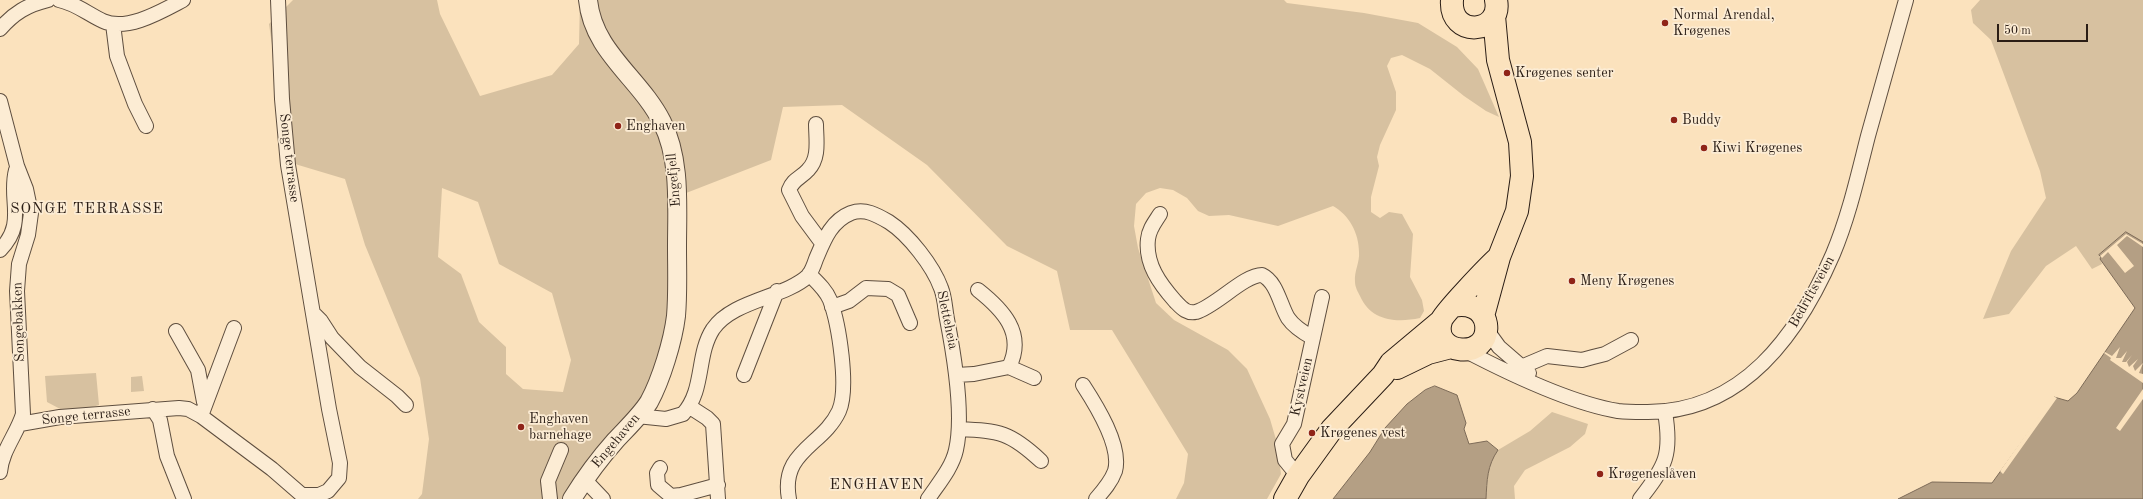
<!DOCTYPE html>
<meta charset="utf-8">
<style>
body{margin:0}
#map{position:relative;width:2143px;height:499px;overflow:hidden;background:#fbe2bd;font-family:"Old Standard TT",serif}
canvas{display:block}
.scale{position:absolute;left:1997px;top:24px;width:91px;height:18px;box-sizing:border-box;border:2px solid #2a1d15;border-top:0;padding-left:5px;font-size:12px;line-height:14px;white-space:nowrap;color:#2a1d15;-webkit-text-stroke:3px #fcecd4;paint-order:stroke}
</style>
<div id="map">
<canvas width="2143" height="499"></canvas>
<div class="scale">50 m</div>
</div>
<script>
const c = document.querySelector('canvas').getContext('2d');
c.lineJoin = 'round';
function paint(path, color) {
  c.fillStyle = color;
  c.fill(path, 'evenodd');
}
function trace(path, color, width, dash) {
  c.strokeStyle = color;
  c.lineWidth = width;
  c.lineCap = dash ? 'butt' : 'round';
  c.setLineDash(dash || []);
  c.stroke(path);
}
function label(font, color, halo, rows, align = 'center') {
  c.font = font + ' "Old Standard TT",serif';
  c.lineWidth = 3.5;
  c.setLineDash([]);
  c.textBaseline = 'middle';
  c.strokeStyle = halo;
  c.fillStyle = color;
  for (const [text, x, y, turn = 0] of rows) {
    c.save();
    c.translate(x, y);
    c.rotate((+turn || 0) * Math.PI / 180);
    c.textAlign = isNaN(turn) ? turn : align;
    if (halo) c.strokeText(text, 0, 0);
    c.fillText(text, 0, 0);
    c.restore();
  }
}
paint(new Path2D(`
 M 293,0 L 437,0 L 440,14 L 480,96 L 552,75 L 579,44 L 580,0 L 1284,0 L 1287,3 L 1364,13 L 1418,23 L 1457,47 L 1478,69 L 1499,117 L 1486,111 L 1464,96 L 1430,69 L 1402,55 L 1391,58 L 1387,66 L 1396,92 L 1396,110 L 1380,145 L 1377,157 L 1379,166 L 1371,197 L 1371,212 L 1380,218 L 1389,212 L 1402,214 L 1413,234 L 1410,277 L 1422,300 L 1424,311 L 1420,318 C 1396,323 1371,321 1360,296 C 1358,292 1355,287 1355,282 C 1354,271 1360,262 1359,252 C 1359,233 1349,215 1333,206 L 1278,226 L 1229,215 L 1209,216 L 1198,211 L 1187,198 L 1173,190 L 1160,188 L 1146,193 L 1136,204 L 1134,226 L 1138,248 L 1156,303 L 1174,320 L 1228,350 L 1247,369 L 1270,419 L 1277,443 L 1281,474 L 1267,499 L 1176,499 L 1184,483 L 1188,454 L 1112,330 L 1070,330 L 1057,271 L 1007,246 L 927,165 L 842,105 L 783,107 L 771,160 L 681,195 L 664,386 L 579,499 L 418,499 L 422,494 L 429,439 L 420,378 L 365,245 L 345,179 L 295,164 L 279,94 L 269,24 ZM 442,188 L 478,202 L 499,264 L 552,293 L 571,360 L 563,392 L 523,389 L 506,374 L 506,347 L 479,322 L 461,274 L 438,257 Z
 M 1980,0 L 2143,0 L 2143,242 L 2133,237 L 2100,255 L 2102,264 L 2092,269 L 2076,246 L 2046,266 L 2009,314 L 1983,319 L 2011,251 L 2046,198 L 2040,171 L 1991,40 L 1973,23 L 1971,10 Z
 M 96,373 L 99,405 L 89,408 L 64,411 L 47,402 L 45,376 Z
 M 142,376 L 144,391 L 131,392 L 131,377 Z
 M 1552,412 L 1588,424 L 1585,434 L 1570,447 L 1525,470 L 1514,486 L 1515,499 L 1486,499 L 1488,469 L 1491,460 L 1498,450 L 1530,431 Z`), '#d7c1a0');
const water = new Path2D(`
 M 2126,232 L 2143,242 L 2143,499 L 1898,499 L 1932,482 L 1992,483 L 2054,397 L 2068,401 L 2077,393 L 2135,308 L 2100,259 L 2101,257 L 2099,255 Z
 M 1435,386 L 1457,395 L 1466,423 L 1464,429 L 1469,444 L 1487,441 L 1498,450 C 1487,466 1487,480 1486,499 L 1333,499 L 1370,452 L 1385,428 L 1407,404 L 1425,390 Z`);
paint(water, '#b49f84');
trace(water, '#7d6b58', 1);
paint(new Path2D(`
 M 2126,234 L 2143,244 L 2143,247 L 2127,236 L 2117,245 L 2134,266 L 2125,273 L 2108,252 L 2102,258 L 2100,256 Z
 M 2120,347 L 2116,358 L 2121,358 L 2127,351 L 2122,362 L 2126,362 L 2132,355 L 2127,362 L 2129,367 L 2138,359 L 2133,366 L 2135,371 L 2143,363 L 2139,373 L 2143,374 L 2143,383 L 2110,360 L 2111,358 L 2104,353 L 2105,352 L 2112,356 Z
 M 2143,389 L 2143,399 L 2120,431 L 2116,428 Z
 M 2053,396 L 2057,398 L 2003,474 L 2000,471 Z`), '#fbe2bd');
const minor = new Path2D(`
 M 59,0 C 75,3 88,14 103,21 C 127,32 162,11 183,0
 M 113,24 L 117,56 L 135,104 L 146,126
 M 0,29 C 14,13 27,5 48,0
 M 0,101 L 17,166 L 26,189 L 31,213 L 28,235 L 19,264 L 17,291 L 23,414 C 17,434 2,450 0,472
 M 816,124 C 816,139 820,158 808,170 C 801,178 793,179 789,190 L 802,216 L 822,243
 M 1160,214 C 1155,222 1149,229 1148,239 C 1145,264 1160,284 1175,301 C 1181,307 1186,314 1196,312 C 1216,306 1244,275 1262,275 C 1277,282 1280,305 1288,318 C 1294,327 1304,333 1313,338
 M 0,250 C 27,223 8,200 16,170
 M 978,290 C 1002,309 1026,333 1009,367
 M 832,307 L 849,301 L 866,288 L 888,289 L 898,295 L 910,323
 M 315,315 L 321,321 L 332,338 L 360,367 L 397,396 L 406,405
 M 1486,329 L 1499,347 L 1529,373
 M 176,331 L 198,370 L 204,402
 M 1464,350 C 1508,373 1570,403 1618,411 C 1627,412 1636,412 1644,412 C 1742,414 1798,335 1833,254 C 1849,216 1858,175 1868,136 C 1881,91 1893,45 1906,0
 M 1521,367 L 1547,356 L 1582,360 L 1593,357 L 1605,354 L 1631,340
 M 744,375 L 777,291
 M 956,375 L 974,374 L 1009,367 L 1034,378
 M 1083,385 C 1096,405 1122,446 1115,471 C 1111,482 1104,490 1096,499
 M 690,407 L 707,418 L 713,424 L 718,499
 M 153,409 L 160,420 L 167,456 L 184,499
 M 201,416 L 234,328
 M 637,416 L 666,419 L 683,414 C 705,390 696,355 713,329 C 733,300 784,298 808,276 C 812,271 814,265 816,259 C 824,240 831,221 851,213 C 865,208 877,215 889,222 C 909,235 933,266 941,288 C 945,298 945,309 947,319 C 954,355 964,415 956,450 C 952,468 938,484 928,499
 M 20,424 L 60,417 L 179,408 L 188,409 L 201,416 L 272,469 L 302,495 L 319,495 L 328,491 L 339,478 L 340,463 L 329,409 L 288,165 L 282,99 L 278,0
 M 959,429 C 1000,431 1010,432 1041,461
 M 660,468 L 657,473 L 658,485 L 671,496 L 681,495 L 718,485
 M 1298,476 L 1285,460 L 1282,444 L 1294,424 L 1322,297
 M 584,479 L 603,499
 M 550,499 L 548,481 L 561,450
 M 789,499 C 780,451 823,446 839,411 C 849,388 839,324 830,300 C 826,290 817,282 809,274
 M 1640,499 C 1666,466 1672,454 1665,412`);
const tertiary = new Path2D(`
 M 572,499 C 585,478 599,459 615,441 C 626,429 640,416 649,402 C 661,380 673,341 676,316 C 678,293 677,270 677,247 C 677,205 681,160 662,122 C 640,78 593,52 588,0`);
const primary = new Path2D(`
 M 1452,0 C 1449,39 1503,34 1496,0
 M 1453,306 C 1467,303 1483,307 1486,324 C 1491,361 1430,356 1441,321 C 1443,314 1489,266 1498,258
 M 1483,316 L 1499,257 L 1517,211 L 1522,176 L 1520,142 L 1498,60 L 1494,16
 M 1397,368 L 1428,353 L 1451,347
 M 1285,499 L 1298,476 L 1332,429 L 1383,375 L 1391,363 L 1440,322`);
trace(minor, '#5e4e3f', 16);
trace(tertiary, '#5e4e3f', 20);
trace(primary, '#2a1d15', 24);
trace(minor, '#fcecd4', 14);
trace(tertiary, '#fcecd4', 18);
trace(primary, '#fbe2bd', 22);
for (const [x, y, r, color] of [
 [1665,23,4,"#8f2418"],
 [1507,73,4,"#8f2418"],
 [1674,120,4,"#8f2418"],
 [618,126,4,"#8f2418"],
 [1704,148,4,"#8f2418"],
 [1572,281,4,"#8f2418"],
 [521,427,4,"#8f2418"],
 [1312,433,4,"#8f2418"],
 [1600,474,4,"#8f2418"]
]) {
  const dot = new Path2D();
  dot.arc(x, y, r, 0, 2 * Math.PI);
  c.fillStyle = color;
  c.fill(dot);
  trace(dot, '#fcecd4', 1.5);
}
label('14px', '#2a1d15', '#fcecd4', [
 ["Normal Arendal,",1673,15],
 ["Krøgenes",1673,31],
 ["Krøgenes senter",1515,73],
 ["Buddy",1682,120],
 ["Enghaven",626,126],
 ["Kiwi Krøgenes",1712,148],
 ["Meny Krøgenes",1580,281],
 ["Enghaven",529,419],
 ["barnehage",529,435],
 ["Krøgenes vest",1320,433],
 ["Krøgeneslåven",1608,474]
], 'left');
label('14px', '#2a1d15', '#fcecd4', [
 ["Songe terrasse",289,158,83],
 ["Engefjell",674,180,-95],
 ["Bedriftsveien",1812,292,-61],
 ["Sletteheia",947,320,78],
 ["Songebakken",19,322,-92],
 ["Kystveien",1302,387,-77],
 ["Songe terrasse",86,416,-6],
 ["Engehaven",616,441,-50]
]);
c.letterSpacing = '1px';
label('15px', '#2a1d15', '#fcecd4', [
 ["SONGE TERRASSE",87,209],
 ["ENGHAVEN",877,485]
]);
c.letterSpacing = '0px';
</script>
